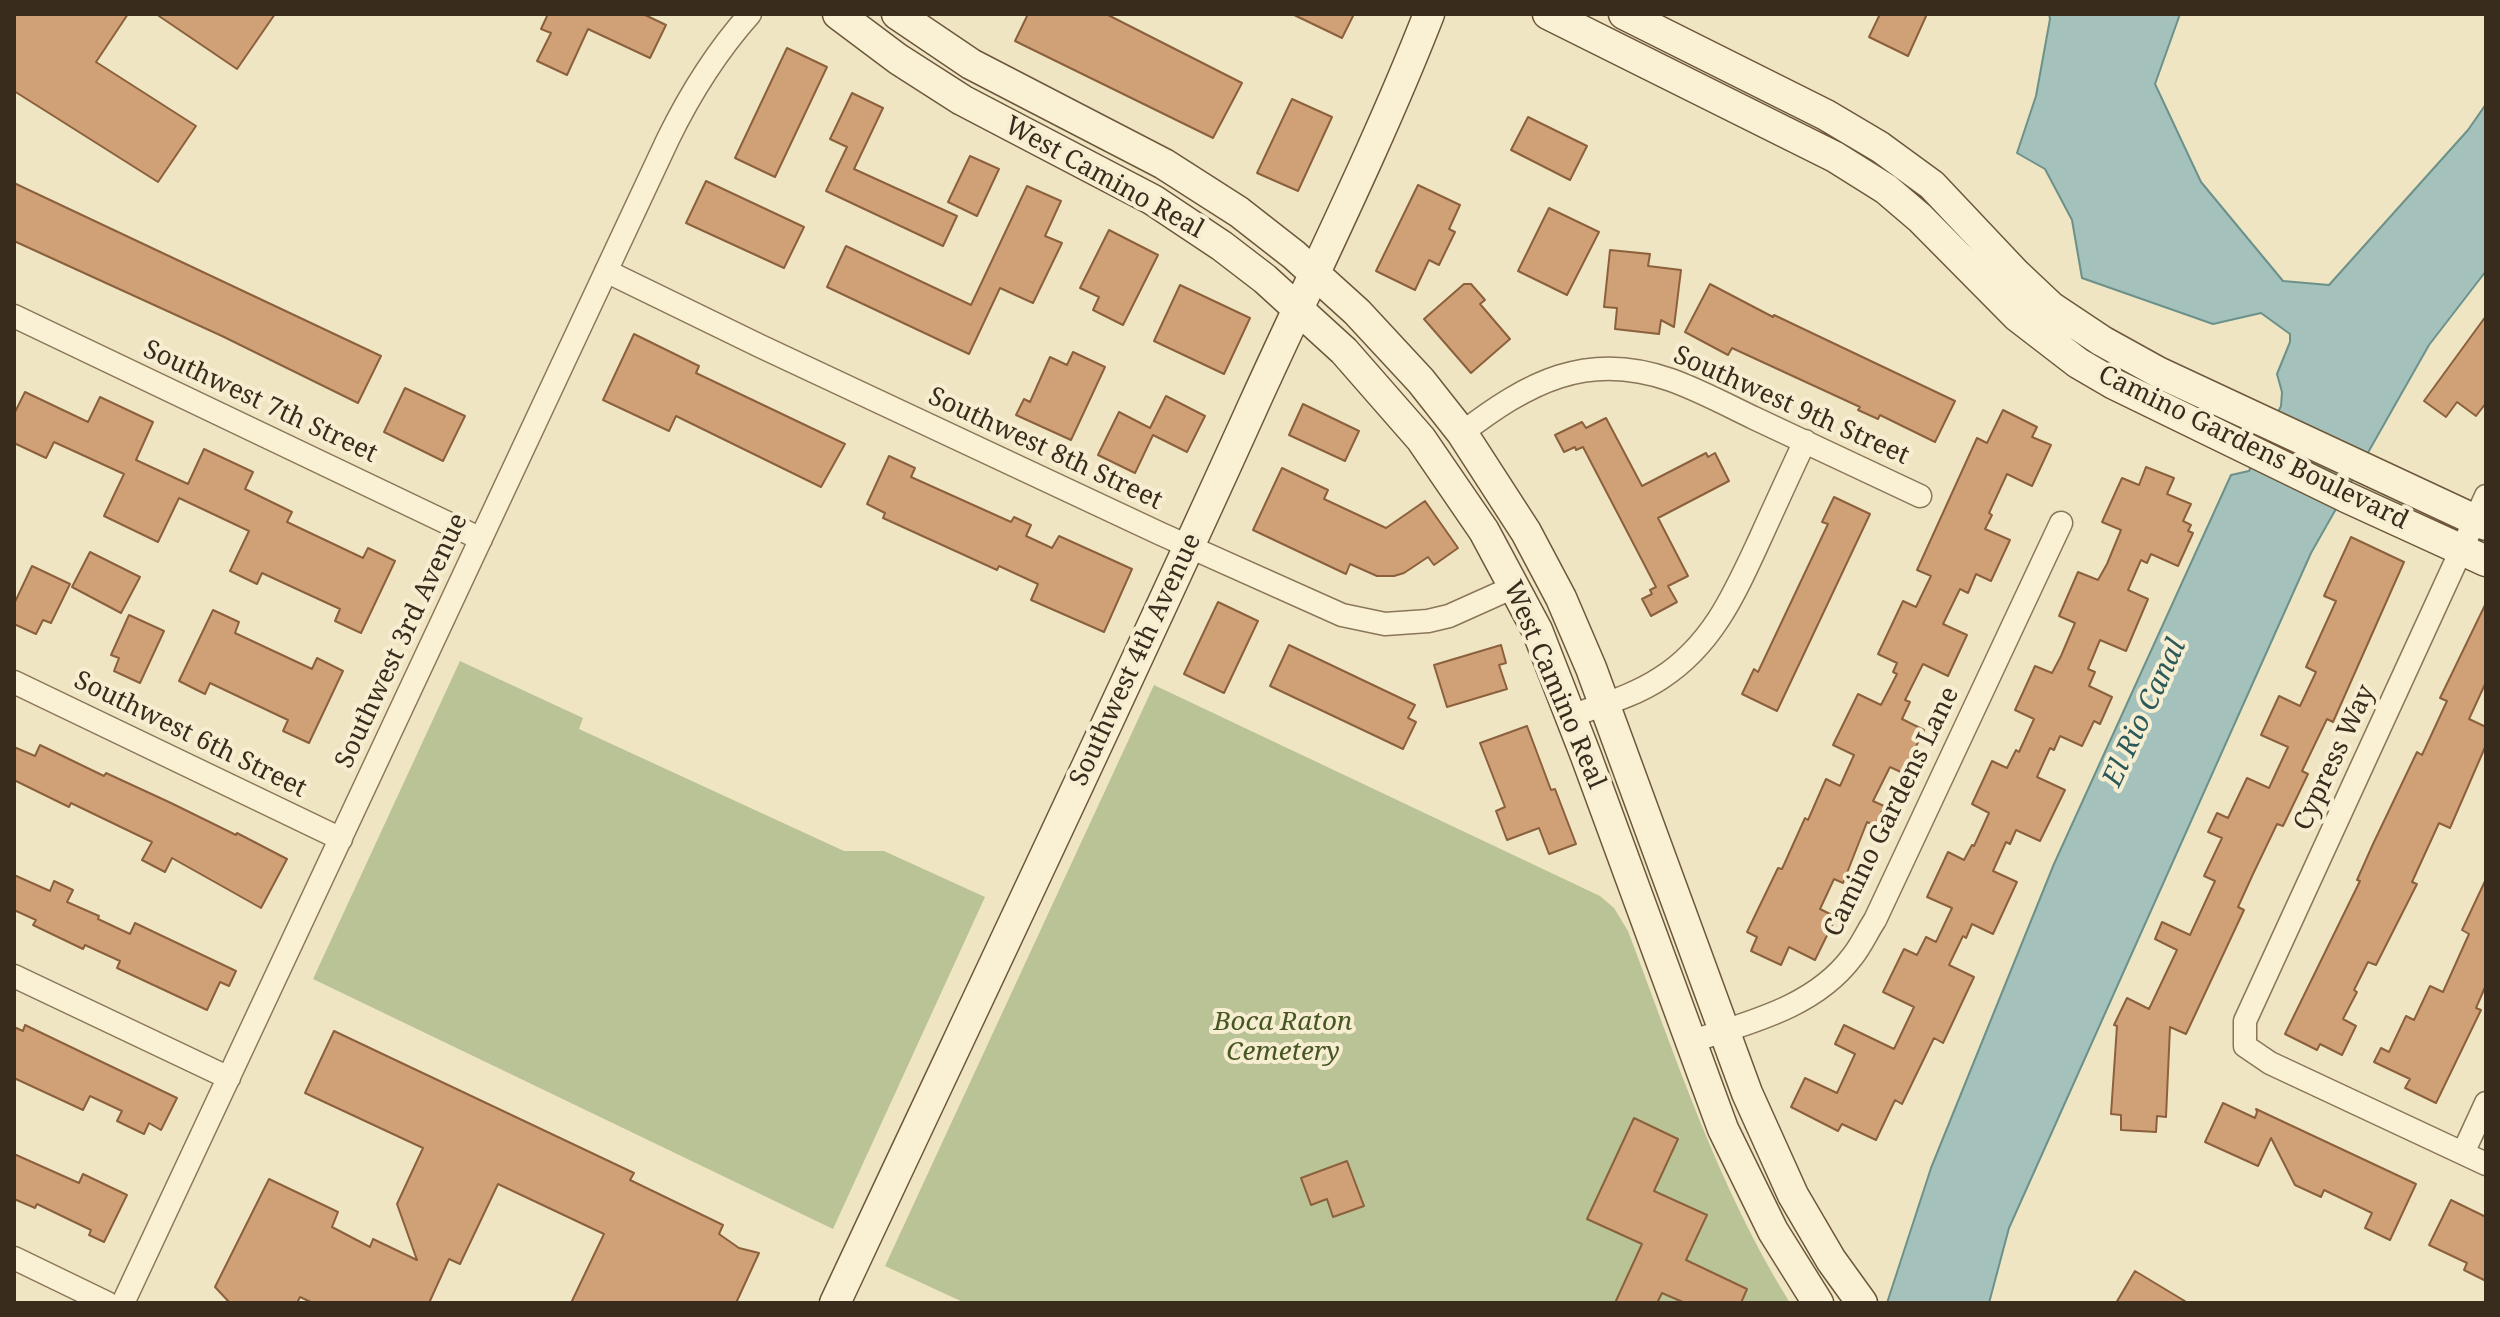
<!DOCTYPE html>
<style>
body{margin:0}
#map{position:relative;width:2500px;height:1317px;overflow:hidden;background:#f0e5c2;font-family:"Noto Serif",serif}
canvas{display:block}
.frame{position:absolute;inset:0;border:16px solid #392c1d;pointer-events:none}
</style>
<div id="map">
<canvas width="2500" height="1317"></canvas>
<div class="frame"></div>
</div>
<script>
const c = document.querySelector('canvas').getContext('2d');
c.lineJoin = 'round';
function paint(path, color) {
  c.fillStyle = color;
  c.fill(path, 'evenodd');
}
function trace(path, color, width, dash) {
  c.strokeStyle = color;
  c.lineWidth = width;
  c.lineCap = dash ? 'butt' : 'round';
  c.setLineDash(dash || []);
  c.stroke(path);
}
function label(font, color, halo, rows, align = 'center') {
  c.font = font + ' "Noto Serif",serif';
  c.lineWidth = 8;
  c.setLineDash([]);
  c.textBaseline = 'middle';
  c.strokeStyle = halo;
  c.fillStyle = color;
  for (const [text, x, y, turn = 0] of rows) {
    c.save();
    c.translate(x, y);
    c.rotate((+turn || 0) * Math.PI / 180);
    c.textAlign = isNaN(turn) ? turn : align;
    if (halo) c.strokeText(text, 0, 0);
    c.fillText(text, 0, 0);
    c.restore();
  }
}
paint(new Path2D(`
 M 460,661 L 583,718 L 579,729 L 844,851 L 884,851 L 985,897 L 833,1229 L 313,979 Z
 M 1154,685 L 1600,896 L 1614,908 L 1628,931 C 1676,1058 1718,1187 1790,1303 L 965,1303 L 885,1266 Z`), '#bac395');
const water = new Path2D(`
 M 2049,14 L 2180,14 L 2155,84 L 2201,182 L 2283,281 L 2329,285 L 2468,130 L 2486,104 L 2486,271 L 2429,345 L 2311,553 L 2009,1228 L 1989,1303 L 1887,1303 L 1931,1168 L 2054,864 L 2231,475 L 2249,471 L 2281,406 L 2282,392 L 2277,374 L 2290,342 L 2290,334 L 2261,313 L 2213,324 L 2082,278 L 2072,220 L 2045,169 L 2017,153 L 2036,96 L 2050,19 Z`);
paint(water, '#a4c2bb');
trace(water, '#6b918a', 2);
const building = new Path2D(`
 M 14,14 L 128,14 L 96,62 L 196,126 L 158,182 L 14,91 Z
 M 156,14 L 275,14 L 237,69 Z
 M 548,14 L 643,14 L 666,25 L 650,58 L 588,29 L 567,75 L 537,61 L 551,33 L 541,29 Z
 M 1028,14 L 1106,14 L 1242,83 L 1213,138 L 1015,41 Z
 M 1292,14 L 1354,14 L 1342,38 Z
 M 1880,14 L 1927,14 L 1908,56 L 1869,37 Z
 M 787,48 L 827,67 L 775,177 L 735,158 Z
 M 852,93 L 883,108 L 854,169 L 957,216 L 943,246 L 826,191 L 847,147 L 830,139 Z
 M 1292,99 L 1332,117 L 1298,191 L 1257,173 Z
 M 1528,117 L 1587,146 L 1570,180 L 1511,150 Z
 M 970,156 L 999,169 L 977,216 L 948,202 Z
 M 706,181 L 804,227 L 784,268 L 686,223 Z
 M 14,183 L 381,356 L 358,403 L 222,336 L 14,241 Z
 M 1418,185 L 1460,205 L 1449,229 L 1455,232 L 1439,265 L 1429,260 L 1415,290 L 1376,271 Z
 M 1027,186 L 1061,201 L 1045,236 L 1062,243 L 1033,303 L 1000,288 L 969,354 L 827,287 L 846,246 L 971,305 Z
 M 1549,208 L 1599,232 L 1567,295 L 1518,271 Z
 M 1109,230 L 1158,255 L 1123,325 L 1093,310 L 1099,297 L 1080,288 Z
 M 1610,250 L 1650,254 L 1648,266 L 1681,270 L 1674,327 L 1661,320 L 1659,334 L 1615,329 L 1617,308 L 1604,307 Z
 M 1464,284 L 1471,284 L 1485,300 L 1480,304 L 1510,339 L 1471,373 L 1424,319 Z
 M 1710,284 L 1773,317 L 1774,315 L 1955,401 L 1935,442 L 1880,415 L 1878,419 L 1858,410 L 1860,407 L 1732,348 L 1728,355 L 1685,332 Z
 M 1180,285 L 1250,318 L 1224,374 L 1154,341 Z
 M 2486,316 L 2486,403 L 2476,416 L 2457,402 L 2446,417 L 2424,401 Z
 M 634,334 L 699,366 L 696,373 L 845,444 L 821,487 L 676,416 L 669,431 L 603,400 Z
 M 1073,352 L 1105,367 L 1071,440 L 1016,415 L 1024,399 L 1030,402 L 1050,357 L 1067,365 Z
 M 405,388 L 465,416 L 443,461 L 384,432 Z
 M 25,392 L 88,422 L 100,397 L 153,422 L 136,460 L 188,484 L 204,449 L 253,472 L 245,489 L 292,512 L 287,522 L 363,558 L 368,548 L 395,561 L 361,633 L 335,621 L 340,609 L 262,573 L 257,584 L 230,571 L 249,531 L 179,498 L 158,542 L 104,516 L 124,474 L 54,442 L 46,458 L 14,443 L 14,414 Z
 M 1166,396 L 1205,416 L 1187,452 L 1153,435 L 1135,473 L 1098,455 L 1119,412 L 1150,428 Z
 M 1303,404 L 1359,431 L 1345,461 L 1289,435 Z
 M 2003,410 L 2037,427 L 2032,437 L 2051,445 L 2032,486 L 2007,474 L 1989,513 L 1992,515 L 1985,529 L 2010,540 L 1991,581 L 1976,574 L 1968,593 L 1960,589 L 1943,624 L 1967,635 L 1948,676 L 1923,664 L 1905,700 L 1910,702 L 1902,719 L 1924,730 L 1903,773 L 1890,767 L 1873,801 L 1884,806 L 1875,826 L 1867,822 L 1843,883 L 1834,879 L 1820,909 L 1836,917 L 1815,960 L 1789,947 L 1781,965 L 1751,951 L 1757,937 L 1747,932 L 1778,868 L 1782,869 L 1805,818 L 1808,820 L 1826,779 L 1840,786 L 1854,755 L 1833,745 L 1858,694 L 1881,705 L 1897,674 L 1893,672 L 1897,663 L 1878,654 L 1903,601 L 1916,607 L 1931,576 L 1917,570 L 1977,438 L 1987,443 Z
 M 1606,418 L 1642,486 L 1706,453 L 1708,457 L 1715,453 L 1729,481 L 1658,518 L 1688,576 L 1668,586 L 1677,602 L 1651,616 L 1642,599 L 1652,594 L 1650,590 L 1656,587 L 1583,447 L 1576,450 L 1575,447 L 1564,452 L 1555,435 L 1582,422 L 1586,428 Z
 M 889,456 L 915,468 L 911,477 L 1011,522 L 1014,517 L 1031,525 L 1026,536 L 1052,548 L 1059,536 L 1132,569 L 1104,632 L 1031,600 L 1038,584 L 999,566 L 997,570 L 883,518 L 885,513 L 867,504 Z
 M 2146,467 L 2174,478 L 2167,494 L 2191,504 L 2183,521 L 2191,525 L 2188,531 L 2193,533 L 2178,566 L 2151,554 L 2147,563 L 2141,560 L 2128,590 L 2148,599 L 2126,651 L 2100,640 L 2088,669 L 2095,672 L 2089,686 L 2112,697 L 2100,724 L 2094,721 L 2082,746 L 2060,736 L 2054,750 L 2050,748 L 2037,777 L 2065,790 L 2040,841 L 2016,830 L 2010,844 L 2006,842 L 1993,871 L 2017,882 L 1993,934 L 1972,924 L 1966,938 L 1963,936 L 1949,965 L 1974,977 L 1943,1043 L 1934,1038 L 1902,1104 L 1895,1100 L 1876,1140 L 1842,1124 L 1838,1131 L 1791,1107 L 1805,1078 L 1837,1093 L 1855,1054 L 1835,1044 L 1844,1025 L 1894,1049 L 1914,1007 L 1883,992 L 1904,949 L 1917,955 L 1926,937 L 1936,942 L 1952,908 L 1927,897 L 1948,852 L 1964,860 L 1972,845 L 1974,846 L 1989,813 L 1972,804 L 1992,761 L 2007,768 L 2016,750 L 2019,752 L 2034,719 L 2015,710 L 2035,666 L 2052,673 L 2061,656 L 2075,623 L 2059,616 L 2078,572 L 2098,580 L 2107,564 L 2121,530 L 2102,522 L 2122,478 L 2139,485 Z
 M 1282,468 L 1328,490 L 1324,499 L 1386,528 L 1425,501 L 1458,548 L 1434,565 L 1428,557 L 1404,573 L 1394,576 L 1377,576 L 1350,564 L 1346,574 L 1253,530 Z
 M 1834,497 L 1870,514 L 1777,711 L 1742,694 L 1754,669 L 1758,672 L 1828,524 L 1822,522 Z
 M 2351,537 L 2404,562 L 2333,722 L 2327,719 L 2302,771 L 2308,774 L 2283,826 L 2277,824 L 2253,874 L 2238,907 L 2244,910 L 2186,1034 L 2170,1027 L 2166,1117 L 2157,1116 L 2156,1132 L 2121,1130 L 2121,1115 L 2111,1114 L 2117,1026 L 2114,1025 L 2127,998 L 2149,1009 L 2177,950 L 2155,939 L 2162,922 L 2190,935 L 2215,881 L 2204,876 L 2222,838 L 2208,832 L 2217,813 L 2228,818 L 2247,778 L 2269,788 L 2288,747 L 2261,735 L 2279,696 L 2300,706 L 2316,672 L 2306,667 L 2336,601 L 2324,596 Z
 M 90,552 L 140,577 L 121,613 L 72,587 Z
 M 32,566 L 70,584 L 51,623 L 43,620 L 36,634 L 14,624 L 14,604 Z
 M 1218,602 L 1258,621 L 1224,693 L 1184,674 Z
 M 2486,603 L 2486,682 L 2469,719 L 2486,727 L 2486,745 L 2450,828 L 2439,823 L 2412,882 L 2417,884 L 2376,965 L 2368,962 L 2354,990 L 2357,992 L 2343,1019 L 2356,1026 L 2342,1055 L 2320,1044 L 2317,1050 L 2285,1034 L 2360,881 L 2357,880 L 2373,844 L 2417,752 L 2422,755 L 2447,701 L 2440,698 Z
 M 213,610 L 239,622 L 235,633 L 312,669 L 317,658 L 343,671 L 309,743 L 283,731 L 288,720 L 210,683 L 205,694 L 179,681 Z
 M 129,615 L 164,631 L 140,683 L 114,671 L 119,658 L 111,655 Z
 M 1289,645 L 1415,705 L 1408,718 L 1416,722 L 1403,749 L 1270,686 Z
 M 1501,645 L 1506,663 L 1499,665 L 1507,689 L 1447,707 L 1434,665 Z
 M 1527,726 L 1551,790 L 1555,789 L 1576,844 L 1549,854 L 1539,828 L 1507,840 L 1496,811 L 1505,807 L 1480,743 Z
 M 40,745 L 104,776 L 106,773 L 171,803 L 236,835 L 237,833 L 287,859 L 261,908 L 172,858 L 165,872 L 142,860 L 152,842 L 71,803 L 69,807 L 14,780 L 14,747 L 35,756 Z
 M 14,875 L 50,891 L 54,881 L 73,890 L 67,902 L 99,916 L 98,919 L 130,934 L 135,923 L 236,971 L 229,986 L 220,982 L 207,1010 L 117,968 L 120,961 L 85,945 L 83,949 L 33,925 L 36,920 L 14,910 Z
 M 2486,879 L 2486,985 L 2476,1008 L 2481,1010 L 2436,1103 L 2405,1088 L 2410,1079 L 2374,1062 L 2381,1048 L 2389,1052 L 2406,1016 L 2414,1020 L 2430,986 L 2443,992 L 2469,934 L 2462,930 Z
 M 25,1025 L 177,1098 L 161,1130 L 149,1123 L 144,1134 L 117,1121 L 122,1111 L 90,1096 L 83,1110 L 14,1078 L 14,1027 L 23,1031 Z
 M 334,1031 L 634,1173 L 630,1180 L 723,1225 L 719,1234 L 739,1248 L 759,1253 L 736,1303 L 571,1303 L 604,1234 L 498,1184 L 460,1264 L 449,1259 L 429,1303 L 313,1303 L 300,1297 L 297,1303 L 230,1303 L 215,1287 L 269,1179 L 338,1212 L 332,1227 L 370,1247 L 373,1239 L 417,1260 L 397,1204 L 423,1148 L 305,1093 Z
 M 2223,1103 L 2255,1118 L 2257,1112 L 2256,1109 L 2416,1184 L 2390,1240 L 2365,1228 L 2372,1213 L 2324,1190 L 2321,1197 L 2295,1185 L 2271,1138 L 2258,1166 L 2205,1142 Z
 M 1634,1118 L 1678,1139 L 1654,1191 L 1707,1215 L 1686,1260 L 1747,1289 L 1741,1303 L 1685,1303 L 1662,1293 L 1657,1303 L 1615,1303 L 1642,1244 L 1587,1219 Z
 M 14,1154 L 79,1183 L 83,1174 L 127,1195 L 104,1242 L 89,1235 L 91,1230 L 37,1204 L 35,1208 L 14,1199 Z
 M 1347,1161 L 1364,1206 L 1333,1217 L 1327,1199 L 1311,1205 L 1301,1178 Z
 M 2451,1200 L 2486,1217 L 2486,1281 L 2464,1270 L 2467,1263 L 2429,1245 Z
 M 2135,1271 L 2188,1303 L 2116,1303 Z`);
paint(building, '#d0a176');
trace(building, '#8b603d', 2);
const street = new Path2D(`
 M 606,271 L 760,346 L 1161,534 L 1342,615 L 1385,624 L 1428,621 L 1449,616 L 1516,586
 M 14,316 L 481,539
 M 1462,433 C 1527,383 1587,350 1671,380 C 1699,390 1727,405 1754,418 C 1809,444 1865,470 1920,496
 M 2486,496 L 2245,1021 L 2245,1046 L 2270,1063 L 2486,1164
 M 14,682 L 341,839
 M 1571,716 C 1601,705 1634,696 1661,678 C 1712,645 1734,595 1759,541 C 1774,508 1789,475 1805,441
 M 14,976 L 229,1078
 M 1690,1042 C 1747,1023 1814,1008 1852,957 C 1861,946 1867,932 1875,920 L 2061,523
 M 2463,1153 L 2486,1103
 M 14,1258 L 107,1303
 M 123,1303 L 668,139 C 690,94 717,51 750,14`);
const secondary = new Path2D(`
 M 838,14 L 898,59 L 962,100 L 1153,200 L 1222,246 L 1265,279 L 1344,351 L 1421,439 L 1484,531 L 1537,630 L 1586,756 L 1723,1129 L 1773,1231 L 1818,1303
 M 897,14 L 971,64 L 1164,164 L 1239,212 L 1294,255 L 1357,312 L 1421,381 L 1462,433 L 1526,532 L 1561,598 L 1591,668 L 1747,1093 L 1793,1195 L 1831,1260 L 1862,1303
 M 1548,14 L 1835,157 L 1886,189 L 1920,218 L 2017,316 L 2078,363 L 2114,384 L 2346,497 L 2486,561
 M 1624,14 L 1826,115 L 1880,147 L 1932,185 L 2016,274 L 2051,307 L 2102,341 L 2158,372 L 2486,525
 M 835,1303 C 975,1004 1118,705 1254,404 C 1313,274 1377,147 1429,14`);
trace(street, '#8a7658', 25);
trace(secondary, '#6c573b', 33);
trace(street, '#faf1d5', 22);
trace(secondary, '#faf1d5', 30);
label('26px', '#392c1d', '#f7eed2', [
 ["West Camino Real",1104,178,29],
 ["Southwest 7th Street",260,402,25],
 ["Southwest 9th Street",1791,406,24],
 ["Camino Gardens Boulevard",2253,448,26],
 ["Southwest 8th Street",1045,449,25],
 ["Southwest 3rd Avenue",402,641,-65],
 ["Southwest 4th Avenue",1136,660,-65],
 ["West Camino Real",1554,685,67],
 ["Southwest 6th Street",190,735,26],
 ["Cypress Way",2335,758,-65],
 ["Camino Gardens Lane",1892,812,-64]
]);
label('italic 26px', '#465723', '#f7eed2', [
 ["Boca Raton",1283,1023],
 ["Cemetery",1283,1053]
]);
label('italic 28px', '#2c5a5a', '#f7eed2', [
 ["El Rio Canal",2145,713,-65]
]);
</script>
